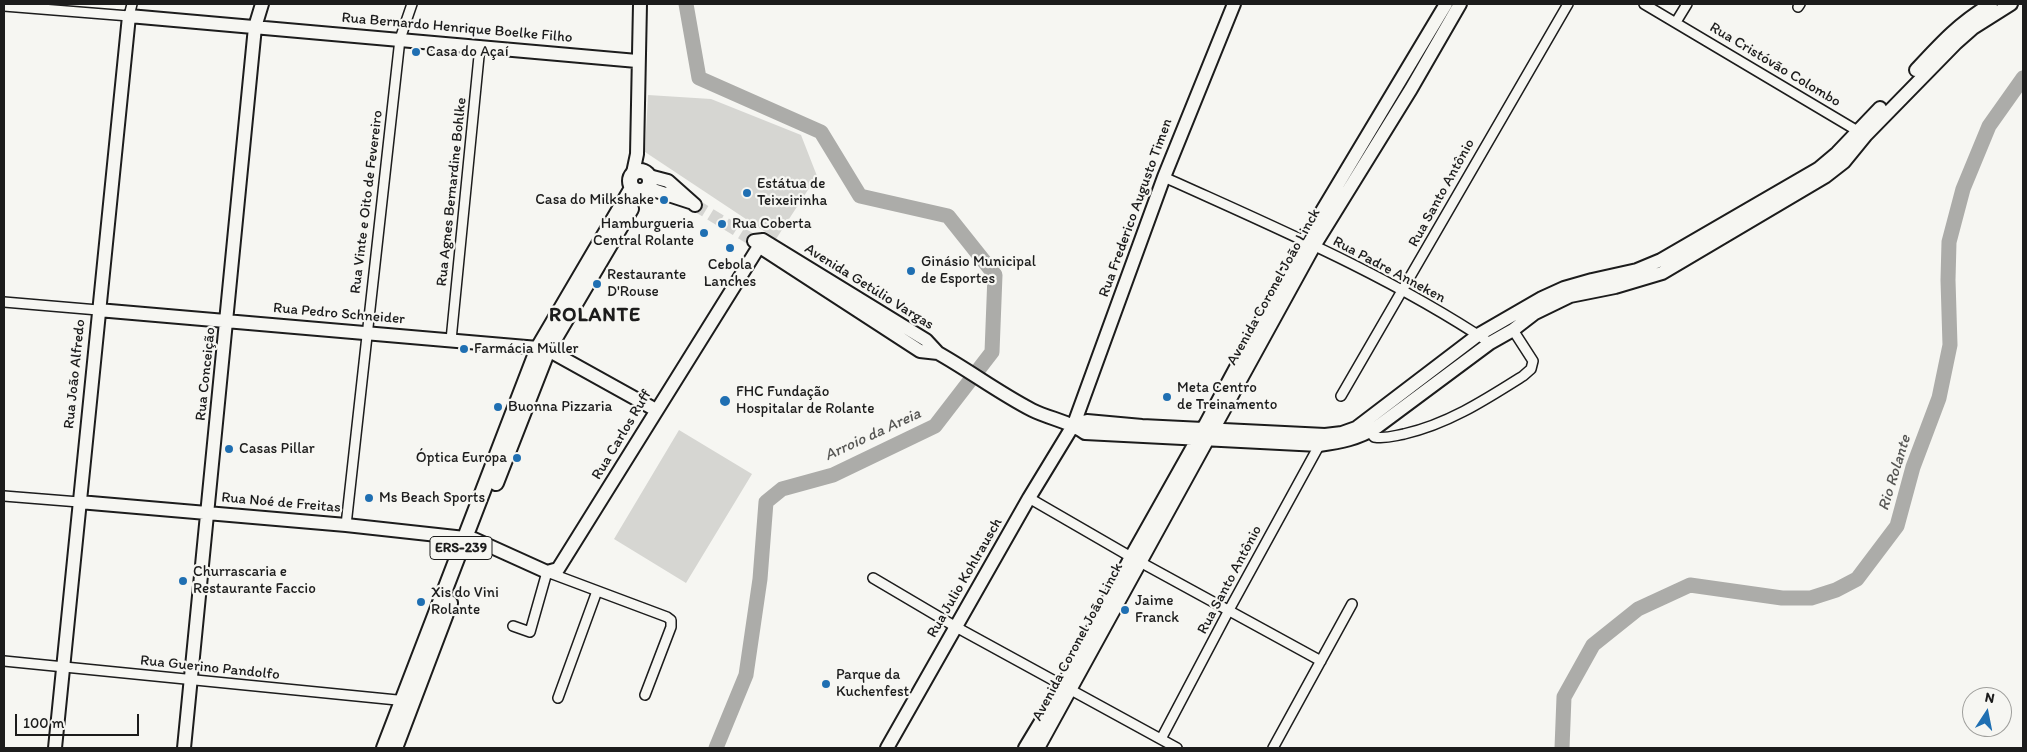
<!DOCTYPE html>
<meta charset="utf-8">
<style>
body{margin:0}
#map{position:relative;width:2027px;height:752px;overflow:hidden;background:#f6f6f2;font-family:Itim,sans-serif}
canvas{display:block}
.frame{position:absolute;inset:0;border:5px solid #1c1c1c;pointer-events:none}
.north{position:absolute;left:1962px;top:687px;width:50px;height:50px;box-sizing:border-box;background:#f6f6f2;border:1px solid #9f9f9c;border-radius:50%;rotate:11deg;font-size:14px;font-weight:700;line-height:20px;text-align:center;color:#1c1c1c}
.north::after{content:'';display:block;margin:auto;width:18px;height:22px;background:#1f6fb2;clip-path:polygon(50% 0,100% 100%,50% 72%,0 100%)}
.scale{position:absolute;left:15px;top:714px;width:124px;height:22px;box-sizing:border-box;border:2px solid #1c1c1c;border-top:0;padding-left:6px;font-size:15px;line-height:18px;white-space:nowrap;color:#1c1c1c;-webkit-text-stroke:4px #f6f6f2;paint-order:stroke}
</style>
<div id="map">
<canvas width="2027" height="752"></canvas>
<div class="frame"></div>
<div class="north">N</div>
<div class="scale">100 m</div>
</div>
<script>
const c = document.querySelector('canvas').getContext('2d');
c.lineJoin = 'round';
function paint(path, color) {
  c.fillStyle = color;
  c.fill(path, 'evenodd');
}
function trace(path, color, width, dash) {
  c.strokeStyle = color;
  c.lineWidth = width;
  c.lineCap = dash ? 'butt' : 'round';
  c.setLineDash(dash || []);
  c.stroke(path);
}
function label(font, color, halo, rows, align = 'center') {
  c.font = font + ' Itim,sans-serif';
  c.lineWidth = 4.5;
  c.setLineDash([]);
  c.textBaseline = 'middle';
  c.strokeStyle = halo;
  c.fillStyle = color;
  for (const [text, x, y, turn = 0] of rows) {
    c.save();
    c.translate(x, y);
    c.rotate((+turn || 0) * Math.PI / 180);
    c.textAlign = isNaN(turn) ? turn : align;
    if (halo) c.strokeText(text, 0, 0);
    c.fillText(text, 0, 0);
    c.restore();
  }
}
paint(new Path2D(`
 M 648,95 L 711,99 L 801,135 L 817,176 L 776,239 L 645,152 Z
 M 679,430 L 752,474 L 686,583 L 614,539 Z`), '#d6d6d2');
trace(new Path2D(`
 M 686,4 L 699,78 L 821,132 L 860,196 L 948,216 L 995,275 L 992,352 L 935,426 L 833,475 L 782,489 L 766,502 L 760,579 L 746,675 L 716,748
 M 1562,748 L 1564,697 L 1593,645 L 1638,609 L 1690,585 L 1782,598 L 1811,598 L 1836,590 L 1857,579 L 1897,526 L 1913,467 L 1939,398 L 1950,345 L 1948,280 L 1949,242 L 1963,189 L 1989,126 L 2023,78`), '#acaca9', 15);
trace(new Path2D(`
 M 695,205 L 751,239`), '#d5d5d2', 12, [12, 6]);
const street = new Path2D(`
 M 1644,4 L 1861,133
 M 4,6 L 129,16 L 132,4
 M 1798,7 L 1800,4
 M 1676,22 L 1687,4
 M 1164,177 C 1274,227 1388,275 1490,343
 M 4,302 L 98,310
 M 451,340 L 480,46
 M 1341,396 L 1568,4
 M 1366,427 L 1374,437 C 1386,439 1393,436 1404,434 C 1448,424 1485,400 1523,376 L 1531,369 L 1533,361 L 1513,330
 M 4,496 L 79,502
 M 1029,498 L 1131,557 L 1321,661
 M 346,525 L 400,39 L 412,4
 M 873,578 L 956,627 L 1177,748
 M 513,626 L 530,632 L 547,572 L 667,617 L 671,620 L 671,627 L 645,695
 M 4,661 L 407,701
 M 558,698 L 597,591
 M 1161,739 L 1229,610 L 1321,442
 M 1273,748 L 1352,604`);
const secondary = new Path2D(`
 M 1916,70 C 1941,43 1959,23 1991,4
 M 633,173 L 637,154 L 640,4
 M 649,176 L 668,181 L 695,205
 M 647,188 L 690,202
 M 754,241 L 763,240 L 926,340 L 938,353 C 970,371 999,393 1032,410 C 1050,419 1069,421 1085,433 L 1319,445 C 1340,442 1358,439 1377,427 L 1490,343 L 1513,330 L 1535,313 L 1570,296 L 1615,287 L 1662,273 L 1826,176 L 1844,162 L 1866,135 L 1956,43 L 1973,28 L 2011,4
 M 757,245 L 920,351 L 938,353
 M 98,310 L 538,348 L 548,350 L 656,410
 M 1074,424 L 1087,421 L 1142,426 L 1325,435 L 1342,433 L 1356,428 L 1478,335 L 1542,298 L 1564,288 L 1592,280 L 1637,270 L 1661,260 L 1818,169 L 1837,153 L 1880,108
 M 79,502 L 346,525 L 474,539 L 547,572 L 558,569 L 763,240
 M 55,748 L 129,16 L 637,61
 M 184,748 L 255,27 L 262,4
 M 887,748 L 1029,498 L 1074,424 L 1164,177 L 1234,4
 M 1025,748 L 1063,685 L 1131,557 L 1203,429 L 1304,241 L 1446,4
 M 1038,748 L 1314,246 L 1411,89 L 1460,4`);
const primary = new Path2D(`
 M630 181a10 10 0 1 1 20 0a10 10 0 1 1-20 0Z
 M 496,483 L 548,350 L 631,209
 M 384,748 L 538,348 L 632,188
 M 395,748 L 450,603`);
trace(street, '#1c1c1c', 12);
trace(secondary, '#1c1c1c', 16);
trace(primary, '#1c1c1c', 18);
trace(street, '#f6f6f2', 9);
trace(secondary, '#f6f6f2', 12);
trace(primary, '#f6f6f2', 14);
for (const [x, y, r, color] of [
 [416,52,5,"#1f6fb2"],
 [747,193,5,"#1f6fb2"],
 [664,200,5,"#1f6fb2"],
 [722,224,5,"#1f6fb2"],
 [704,233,5,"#1f6fb2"],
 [730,248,5,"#1f6fb2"],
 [911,271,5,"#1f6fb2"],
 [597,284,5,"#1f6fb2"],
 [464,349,5,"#1f6fb2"],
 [1167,397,5,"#1f6fb2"],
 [725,401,6,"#1f6fb2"],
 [498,407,5,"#1f6fb2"],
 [229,449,5,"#1f6fb2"],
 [517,458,5,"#1f6fb2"],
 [369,498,5,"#1f6fb2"],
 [183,581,5,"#1f6fb2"],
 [421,602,5,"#1f6fb2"],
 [1125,610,5,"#1f6fb2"],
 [826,684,5,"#1f6fb2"]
]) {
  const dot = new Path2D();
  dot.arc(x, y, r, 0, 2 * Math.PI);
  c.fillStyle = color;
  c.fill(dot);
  trace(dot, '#f6f6f2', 2);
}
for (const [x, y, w] of [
 [461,548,62]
]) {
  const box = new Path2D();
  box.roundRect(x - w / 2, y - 11.5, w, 23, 4);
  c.fillStyle = '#f6f6f2';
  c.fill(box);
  trace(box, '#1c1c1c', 1);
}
label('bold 14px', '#1c1c1c', null, [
 ["ERS-239",461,548]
]);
label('15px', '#1c1c1c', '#f6f6f2', [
 ["Rua Bernardo Henrique Boelke Filho",457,28,5],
 ["Rua Cristóvão Colombo",1775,65,31],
 ["Rua Agnes Bernardine Bohlke",452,192,-84],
 ["Rua Santo Antônio",1442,193,-61],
 ["Rua Vinte e Oito de Fevereiro",367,202,-83],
 ["Rua Frederico Augusto Timen",1136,208,-70],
 ["Rua Padre Anneken",1389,270,28],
 ["Avenida Getúlio Vargas",869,287,32],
 ["Avenida Coronel João Linck",1274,287,-61],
 ["Rua Pedro Schneider",339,314,5],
 ["Rua João Alfredo",75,374,-84],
 ["Rua Conceição",206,374,-84],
 ["Rua Carlos Ruff",622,435,-59],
 ["Rua Noé de Freitas",281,503,5],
 ["Rua Julio Kohlrausch",965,578,-60],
 ["Rua Santo Antônio",1230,580,-62],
 ["Avenida Coronel João Linck",1078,642,-62],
 ["Rua Guerino Pandolfo",210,668,6]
]);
label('15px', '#1c1c1c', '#f6f6f2', [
 ["Casa do Açaí",426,52],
 ["Estátua de",757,184],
 ["Teixeirinha",757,201],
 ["Casa do Milkshake",654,200,"right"],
 ["Hamburgueria",694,224,"right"],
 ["Central Rolante",694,241,"right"],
 ["Rua Coberta",732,224],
 ["Ginásio Municipal",921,262],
 ["de Esportes",921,279],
 ["Cebola",730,265,"center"],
 ["Lanches",730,282,"center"],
 ["Restaurante",607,275],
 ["D'Rouse",607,292],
 ["Farmácia Müller",474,349],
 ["Meta Centro",1177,388],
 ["de Treinamento",1177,405],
 ["FHC Fundação",736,392],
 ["Hospitalar de Rolante",736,409],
 ["Buonna Pizzaria",508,407],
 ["Casas Pillar",239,449],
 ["Óptica Europa",507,458,"right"],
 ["Ms Beach Sports",379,498],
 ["Churrascaria e",193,572],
 ["Restaurante Faccio",193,589],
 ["Xis do Vini",431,593],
 ["Rolante",431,610],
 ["Jaime",1135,601],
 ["Franck",1135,618],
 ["Parque da",836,675],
 ["Kuchenfest",836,692]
], 'left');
label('italic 16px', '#565654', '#f6f6f2', [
 ["Arroio da Areia",873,435,-25],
 ["Rio Rolante",1895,473,-73]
]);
c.letterSpacing = '1px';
label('bold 20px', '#1c1c1c', '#f6f6f2', [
 ["ROLANTE",595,316]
]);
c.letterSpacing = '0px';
</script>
